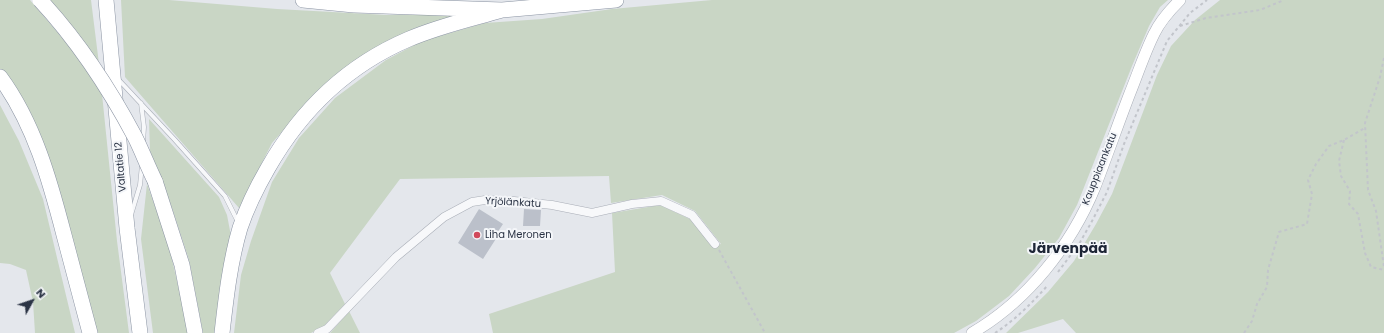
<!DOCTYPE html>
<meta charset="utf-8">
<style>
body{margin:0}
#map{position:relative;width:1384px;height:333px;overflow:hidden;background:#e4e7ec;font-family:Poppins,sans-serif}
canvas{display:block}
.north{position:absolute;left:12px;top:281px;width:40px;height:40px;-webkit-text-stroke:3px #f4f6f9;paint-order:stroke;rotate:50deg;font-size:11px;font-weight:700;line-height:16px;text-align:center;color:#2b3445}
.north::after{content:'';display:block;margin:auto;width:14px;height:18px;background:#2b3445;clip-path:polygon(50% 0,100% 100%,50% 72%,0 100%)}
</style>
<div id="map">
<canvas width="1384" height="333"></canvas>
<div class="north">N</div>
</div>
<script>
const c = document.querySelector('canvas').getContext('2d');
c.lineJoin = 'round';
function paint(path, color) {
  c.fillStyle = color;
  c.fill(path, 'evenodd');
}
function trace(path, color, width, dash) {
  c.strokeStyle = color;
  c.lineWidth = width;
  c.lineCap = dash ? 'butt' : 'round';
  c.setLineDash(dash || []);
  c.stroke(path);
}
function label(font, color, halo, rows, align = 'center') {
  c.font = font + ' Poppins,sans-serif';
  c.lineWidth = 4;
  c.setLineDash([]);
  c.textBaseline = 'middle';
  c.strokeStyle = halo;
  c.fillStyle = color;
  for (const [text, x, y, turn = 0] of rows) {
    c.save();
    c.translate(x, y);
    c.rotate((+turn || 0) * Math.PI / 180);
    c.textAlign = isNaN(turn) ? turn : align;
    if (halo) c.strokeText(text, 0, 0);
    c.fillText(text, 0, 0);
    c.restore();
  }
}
paint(new Path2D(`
 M 0,0 L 30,0 L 75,53 L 102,94 L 117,241 L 129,333 L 97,333 L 59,195 L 0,70 Z
 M 49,0 L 91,0 L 99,64 Z
 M 121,0 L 169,0 L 277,9 L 387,15 L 465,13 L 415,28 L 359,58 L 315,95 L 272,143 L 239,208 L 125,77 Z
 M 712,0 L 1168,0 L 1160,7 L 1149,26 L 1132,66 L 1077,205 L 1059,238 L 1035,268 L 1009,296 L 976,321 L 954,333 L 493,333 L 489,314 L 615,272 L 612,213 L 660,205 L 690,219 L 712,246 L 721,244 L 695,211 L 662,195 L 611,203 L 609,176 L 400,179 L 330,273 L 345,304 L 323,327 L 311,333 L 234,333 L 241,275 L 251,241 L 272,182 L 299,138 L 335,98 L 386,60 L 422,41 L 485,23 L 542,19 L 612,9 Z
 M 1220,0 L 1384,0 L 1384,333 L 1076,333 L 1063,319 L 1018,333 L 1006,333 L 1048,292 L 1074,261 L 1096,224 L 1112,194 L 1157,75 L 1171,46 L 1195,20 Z
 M 0,105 L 19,141 L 43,199 L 75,333 L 35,333 L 33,302 L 26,270 L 10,264 L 0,263 Z
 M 149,119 L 219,197 L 227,215 L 231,236 L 216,333 L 203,333 L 189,260 L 172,208 L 150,151 Z
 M 147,184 L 168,242 L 189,333 L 153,333 L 141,239 Z
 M 349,311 L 360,333 L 330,333 L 331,332 Z`), '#c9d6c5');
paint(new Path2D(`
 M 479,209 L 503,224 L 497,233 L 499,234 L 483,259 L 458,243 Z
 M 524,209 L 541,210 L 540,226 L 523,226 Z`), '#bbc0ca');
const lane = new Path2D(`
 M 117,78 L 175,140 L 225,196 L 238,222
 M 141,103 L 144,127 L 143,142
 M 131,215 L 140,185 L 142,165`);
const street = new Path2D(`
 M 318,333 L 327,329 L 396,257 L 444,217 L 472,202 L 485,200 L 514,201 L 552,205 L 592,213 L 632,204 L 661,201 L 692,215 L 715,244`);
const secondary = new Path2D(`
 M 972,333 C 1027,301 1071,246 1095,187 C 1107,156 1118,124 1130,93 C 1138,73 1145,52 1154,34 C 1160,21 1170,10 1180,0`);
const highway = new Path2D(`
 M 106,0 L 127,228 L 140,333
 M 303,0 L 354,5 L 502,10 L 616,0
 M 0,77 C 34,123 50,181 64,235 C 73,268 81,300 90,333
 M 155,181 L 182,265 L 195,333
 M 222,333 C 226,298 230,262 240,228 C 247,207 257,187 268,168 C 301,110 348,65 409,39 C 439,26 471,19 502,10`);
trace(lane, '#a9aeb7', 5);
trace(street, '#a9aeb7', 9);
trace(secondary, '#a9aeb7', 12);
trace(highway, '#8b94a3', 16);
trace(new Path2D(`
 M 1180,26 L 1206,18 L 1260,10 L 1284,0
 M 1384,58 L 1380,77 L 1365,123 L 1368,190 L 1376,211 L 1384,267
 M 1344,140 L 1339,161 L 1341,176 L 1350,191 L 1349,204 L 1358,214 L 1365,253 L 1371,267 L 1384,270
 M 719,250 L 765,333
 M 1058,272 L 1079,244 L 1091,223 L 1107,192 L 1124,144 L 1167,41 L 1190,13 L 1207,0
 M 995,333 C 1015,320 1032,303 1048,285
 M 1244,333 L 1252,321 L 1257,304 L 1267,287 L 1268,270 L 1279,232 L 1307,224 L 1312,194 L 1308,180 L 1316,164 L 1329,146 L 1344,140 L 1365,128`), '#c2c5cb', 2, [3, 3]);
trace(lane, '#f7f8fa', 4);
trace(street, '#f7f8fa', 8);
trace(secondary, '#fff', 11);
trace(highway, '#fff', 15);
const highwayBridge = new Path2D(`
 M 40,0 C 78,41 109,88 135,137 C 142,151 148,167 155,181`);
trace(highwayBridge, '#8b94a3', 16, []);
trace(highwayBridge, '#fff', 15);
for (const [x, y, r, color] of [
 [477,235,4,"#d1495b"]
]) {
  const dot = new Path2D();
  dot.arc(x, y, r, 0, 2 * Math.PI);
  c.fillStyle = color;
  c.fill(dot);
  trace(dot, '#f4f6f9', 1.5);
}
label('10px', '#2b3445', '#f4f6f9', [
 ["Valtatie 12",121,167,-95],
 ["Kauppiaankatu",1100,169,-68],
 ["Yrjölänkatu",513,203,3]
]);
label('10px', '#2b3445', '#f4f6f9', [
 ["Liha Meronen",485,235]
], 'left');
label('bold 14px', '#1d2536', '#f4f6f9', [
 ["Järvenpää",1068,249]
]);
</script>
